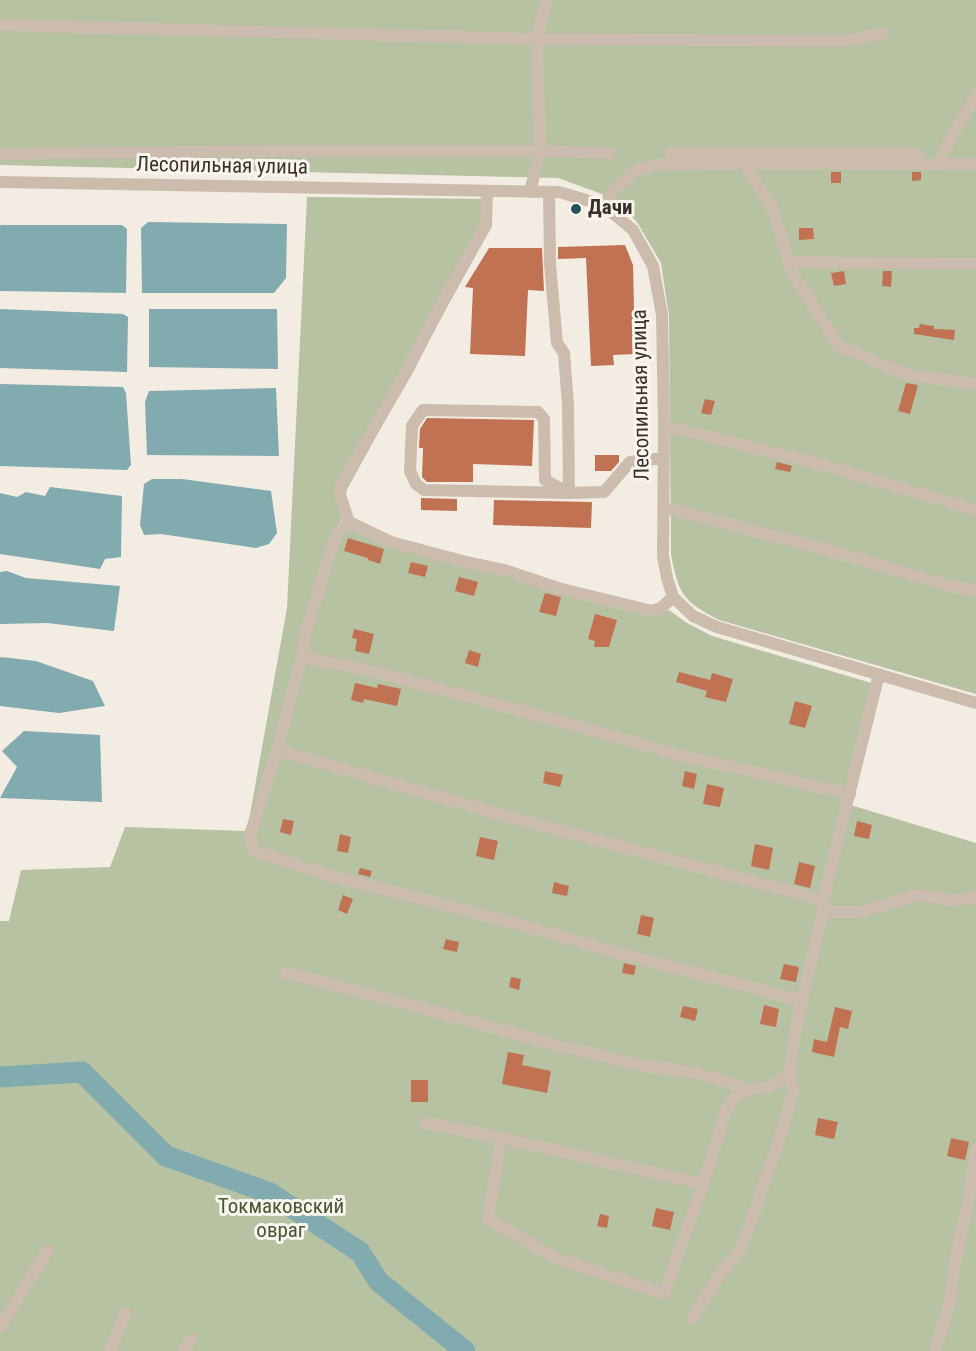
<!DOCTYPE html>
<meta charset="utf-8">
<style>
body{margin:0}
canvas{display:block;background:#f3ece2}
</style>
<canvas width="976" height="1351"></canvas>
<script>
const c = document.querySelector('canvas').getContext('2d');
c.lineJoin = 'round';
function paint(path, color) {
  c.fillStyle = color;
  c.fill(path, 'evenodd');
}
function trace(path, color, width, dash) {
  c.strokeStyle = color;
  c.lineWidth = width;
  c.lineCap = dash ? 'butt' : 'round';
  c.setLineDash(dash || []);
  c.stroke(path);
}
function label(font, color, halo, rows, align = 'center') {
  c.font = font + ' "Roboto Condensed",sans-serif';
  c.lineWidth = 6;
  c.setLineDash([]);
  c.textBaseline = 'middle';
  c.strokeStyle = halo;
  c.fillStyle = color;
  for (const [text, x, y, turn = 0] of rows) {
    c.save();
    c.translate(x, y);
    c.rotate((+turn || 0) * Math.PI / 180);
    c.textAlign = isNaN(turn) ? turn : align;
    if (halo) c.strokeText(text, 0, 0);
    c.fillText(text, 0, 0);
    c.restore();
  }
}
paint(new Path2D(`
 M 0,0 L 976,0 L 976,694 L 719,620 C 683,601 679,595 671,555 L 669,316 L 661,263 L 637,222 L 613,198 L 558,178 L 0,165 Z
 M 307,197 L 491,199 L 490,229 L 339,504 L 342,517 L 339,526 L 649,616 L 660,614 L 669,610 L 687,623 L 712,636 L 875,684 L 844,803 L 976,843 L 976,1351 L 0,1351 L 0,921 L 9,921 L 21,870 L 110,867 L 125,827 L 247,831 L 287,608 Z`), '#b6c2a2');
paint(new Path2D(`
 M 148,222 L 287,224 L 286,278 L 274,293 L 142,293 L 141,228 Z
 M 1,225 L 122,225 L 127,229 L 126,293 L 0,291 L 0,226 Z
 M 0,309 L 123,314 L 128,317 L 127,372 L 0,368 Z
 M 149,309 L 277,309 L 278,369 L 149,367 Z
 M 0,384 L 123,387 L 126,393 L 131,465 L 127,470 L 0,466 Z
 M 276,388 L 279,456 L 147,455 L 145,402 L 149,391 Z
 M 152,479 L 182,479 L 271,491 L 277,533 L 269,544 L 256,548 L 161,534 L 144,535 L 140,525 L 144,484 Z
 M 50,487 L 122,496 L 121,557 L 105,559 L 100,569 L 0,554 L 0,493 L 17,497 L 26,492 L 45,496 Z
 M 7,571 L 26,578 L 120,586 L 114,631 L 47,623 L 0,624 L 0,572 Z
 M 1,657 L 36,661 L 93,681 L 105,706 L 59,713 L 0,706 L 0,658 Z
 M 24,731 L 100,735 L 102,802 L 0,798 L 17,767 L 2,751 Z`), '#82abaf');
trace(new Path2D(`
 M 0,1077 L 82,1072 L 166,1156 L 270,1193 L 360,1252 L 379,1282 L 465,1351`), '#82abaf', 21);
paint(new Path2D(`
 M 831,172 L 841,172 L 841,183 L 831,183 Z
 M 912,172 L 921,172 L 921,180 L 912,181 Z
 M 799,228 L 813,228 L 814,239 L 799,240 Z
 M 625,245 L 633,265 L 635,354 L 613,355 L 614,365 L 591,366 L 586,258 L 558,259 L 558,247 Z
 M 489,248 L 542,248 L 544,291 L 528,290 L 525,356 L 470,354 L 473,288 L 465,287 Z
 M 844,271 L 846,284 L 834,286 L 831,273 Z
 M 883,271 L 892,271 L 891,287 L 882,286 Z
 M 920,324 L 934,326 L 934,329 L 955,330 L 954,340 L 914,334 L 914,328 L 919,328 Z
 M 906,383 L 918,385 L 910,414 L 898,411 Z
 M 705,399 L 715,401 L 711,415 L 701,413 Z
 M 427,418 L 534,420 L 532,466 L 473,464 L 473,482 L 427,482 L 422,477 L 423,448 L 419,448 L 420,429 Z
 M 595,455 L 619,455 L 619,462 L 611,471 L 595,471 Z
 M 777,462 L 792,466 L 790,472 L 775,469 Z
 M 421,498 L 457,499 L 457,511 L 421,510 Z
 M 494,500 L 592,502 L 591,528 L 493,525 Z
 M 348,538 L 384,549 L 380,564 L 368,560 L 368,558 L 344,551 Z
 M 411,562 L 428,566 L 425,577 L 408,573 Z
 M 459,577 L 478,582 L 474,596 L 455,591 Z
 M 545,593 L 561,597 L 556,616 L 539,612 Z
 M 595,614 L 617,620 L 609,647 L 594,647 L 595,641 L 588,639 Z
 M 354,629 L 374,634 L 369,654 L 355,651 L 357,639 L 352,638 Z
 M 469,650 L 481,654 L 478,667 L 465,663 Z
 M 679,672 L 710,680 L 712,673 L 733,679 L 726,702 L 705,697 L 707,691 L 676,682 Z
 M 355,683 L 377,688 L 378,684 L 401,689 L 397,706 L 364,699 L 363,703 L 351,700 Z
 M 795,701 L 812,706 L 805,728 L 789,724 Z
 M 545,771 L 563,775 L 560,787 L 543,783 Z
 M 685,771 L 697,774 L 694,789 L 682,786 Z
 M 707,784 L 724,788 L 720,807 L 703,804 Z
 M 283,819 L 294,821 L 291,835 L 280,832 Z
 M 857,821 L 872,825 L 869,839 L 854,836 Z
 M 340,834 L 351,837 L 348,853 L 337,851 Z
 M 480,837 L 498,841 L 494,860 L 476,856 Z
 M 755,844 L 773,848 L 769,870 L 751,866 Z
 M 799,862 L 815,866 L 810,888 L 794,884 Z
 M 360,868 L 372,871 L 370,877 L 358,874 Z
 M 554,882 L 569,886 L 567,896 L 552,893 Z
 M 343,895 L 353,899 L 347,914 L 338,910 Z
 M 641,915 L 654,918 L 650,937 L 637,934 Z
 M 446,939 L 459,942 L 457,952 L 443,949 Z
 M 624,963 L 636,966 L 634,975 L 622,973 Z
 M 784,964 L 799,967 L 796,982 L 780,979 Z
 M 511,977 L 521,979 L 519,990 L 509,987 Z
 M 764,1005 L 779,1009 L 776,1027 L 760,1024 Z
 M 683,1006 L 698,1009 L 695,1021 L 680,1017 Z
 M 835,1007 L 852,1011 L 848,1029 L 840,1027 L 834,1057 L 812,1052 L 814,1039 L 827,1042 Z
 M 508,1052 L 524,1055 L 522,1065 L 551,1071 L 547,1093 L 502,1084 Z
 M 411,1080 L 428,1080 L 428,1102 L 411,1102 Z
 M 818,1118 L 838,1122 L 834,1139 L 815,1135 Z
 M 951,1138 L 969,1142 L 965,1160 L 947,1156 Z
 M 656,1208 L 674,1212 L 670,1230 L 652,1226 Z
 M 600,1214 L 609,1216 L 607,1228 L 597,1226 Z`), '#c07253');
trace(new Path2D(`
 M 0,25 L 537,39 L 845,41 L 883,33
 M 670,153 L 916,153 L 916,164
 M 0,154 L 263,151 L 540,151 L 609,153
 M 743,163 L 772,206 L 792,272 L 839,346 L 908,375 L 976,384
 M 941,164 L 942,155 L 976,95
 M 0,182 L 559,192 L 603,205 L 633,230 L 653,266 L 662,315 L 664,426 L 663,556 L 667,578 L 673,597 L 693,616 L 717,627 L 976,703
 M 487,192 L 486,225 L 443,301 L 407,371 L 341,485 L 340,495 L 349,522 L 391,542 L 470,563 L 504,570 L 558,588 L 652,611 L 661,608 L 673,597
 M 530,192 L 540,151 L 537,39 L 546,0
 M 549,192 L 550,264 L 557,343 L 564,353 L 568,405 L 569,493 L 424,490 L 416,484 L 410,471 L 412,426 L 423,410 L 538,412 L 544,419 L 545,480 L 569,493 L 604,492 L 630,462 L 664,458
 M 603,205 L 611,194 L 635,171 L 655,165 L 743,163 L 976,164
 M 789,262 L 976,264
 M 664,426 L 816,463 L 976,510
 M 663,507 L 820,548 L 947,585 L 976,591
 M 302,655 L 305,634 L 330,554 L 337,534 L 349,522
 M 277,750 L 302,655 L 316,660 L 376,672 L 566,723 L 675,754 L 850,794
 M 823,912 L 861,912 L 918,895 L 959,901 L 976,896
 M 286,973 L 415,1006 L 559,1046 L 645,1066 L 691,1072 L 726,1081 L 749,1090
 M 803,1001 L 622,954 L 507,921 L 331,876 L 254,851 L 250,835 L 277,750 L 498,814 L 823,900
 M 425,1123 L 501,1138 L 703,1184
 M 501,1138 L 488,1219 L 556,1258 L 664,1294 L 703,1184 L 726,1110 L 737,1095 L 749,1090 L 770,1086 L 789,1074 L 798,1017 L 823,912 L 823,900 L 879,674
 M 693,1318 L 719,1275 L 741,1249 L 779,1141 L 794,1089 L 789,1074
 M 0,1327 L 48,1250
 M 110,1351 L 125,1313
 M 184,1351 L 191,1339
 M 935,1351 L 950,1301 L 955,1262 L 968,1203 L 976,1150`), '#cbbcae', 12);
for (const [x, y, r, color] of [
 [576,209,6,"#23545a"]
]) {
  const dot = new Path2D();
  dot.arc(x, y, r, 0, 2 * Math.PI);
  c.fillStyle = color;
  c.fill(dot);
  trace(dot, '#faf5ef', 2);
}
label('21px', '#3a312c', '#faf5ef', [
 ["Лесопильная улица",222,167,1],
 ["Лесопильная улица",642,395,-91]
]);
label('bold 21px', '#3a312c', '#faf5ef', [
 ["Дачи",588,209]
], 'left');
label('21px', '#475731', '#faf5ef', [
 ["Токмаковский",281,1208],
 ["овраг",281,1232]
]);
</script>
